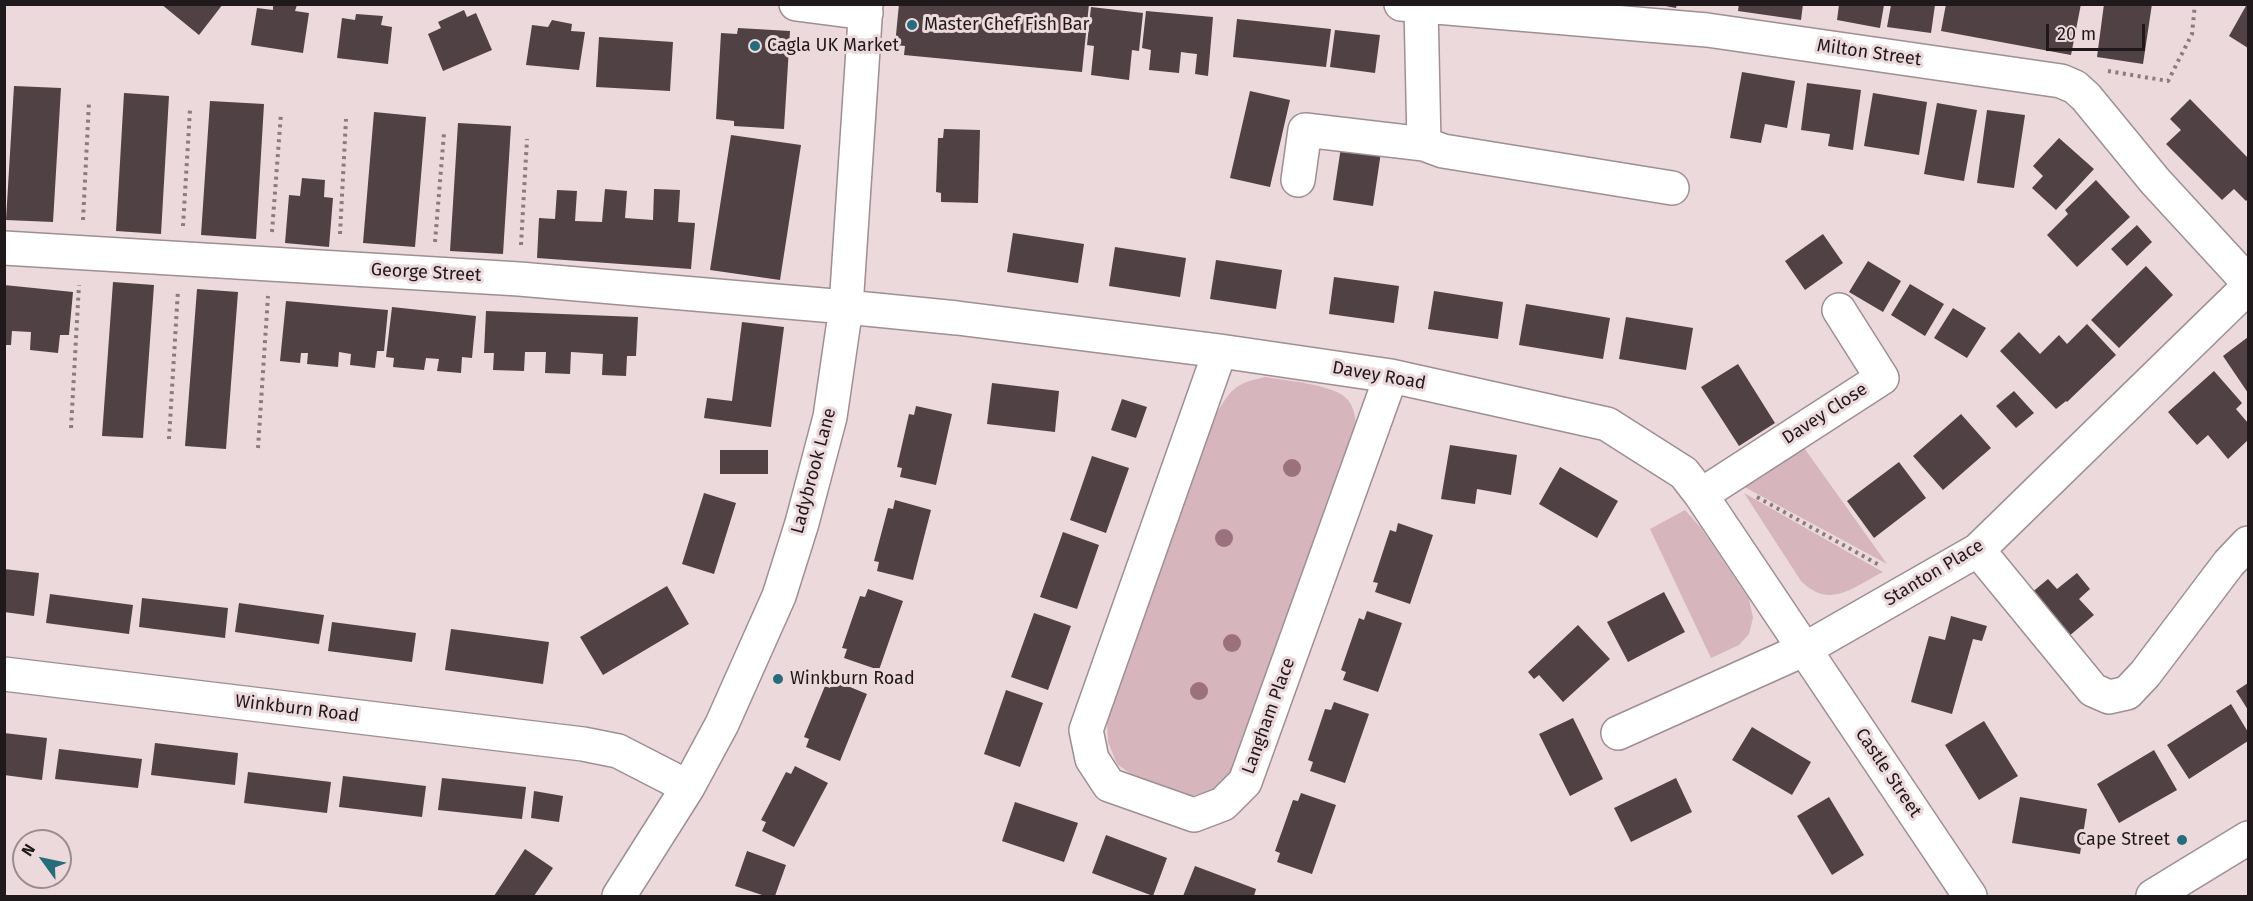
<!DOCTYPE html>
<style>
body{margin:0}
#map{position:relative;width:2253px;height:901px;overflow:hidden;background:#ecd9dc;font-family:"Fira Sans",sans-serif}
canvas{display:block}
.frame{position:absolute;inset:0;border:6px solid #20191b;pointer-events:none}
.north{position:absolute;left:12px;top:829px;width:60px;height:60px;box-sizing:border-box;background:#ecd9dc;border:2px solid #9a8c8f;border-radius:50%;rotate:303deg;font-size:16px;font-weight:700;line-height:24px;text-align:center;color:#20191b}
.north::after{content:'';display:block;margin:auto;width:21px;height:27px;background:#266c7b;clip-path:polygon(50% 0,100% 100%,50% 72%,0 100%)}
.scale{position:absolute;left:2046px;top:24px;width:99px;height:27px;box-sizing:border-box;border:3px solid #20191b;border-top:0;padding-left:8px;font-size:18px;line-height:21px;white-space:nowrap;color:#20191b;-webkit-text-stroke:4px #ecd9dc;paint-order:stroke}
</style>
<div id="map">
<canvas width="2253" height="901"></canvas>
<div class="frame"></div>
<div class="north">N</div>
<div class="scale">20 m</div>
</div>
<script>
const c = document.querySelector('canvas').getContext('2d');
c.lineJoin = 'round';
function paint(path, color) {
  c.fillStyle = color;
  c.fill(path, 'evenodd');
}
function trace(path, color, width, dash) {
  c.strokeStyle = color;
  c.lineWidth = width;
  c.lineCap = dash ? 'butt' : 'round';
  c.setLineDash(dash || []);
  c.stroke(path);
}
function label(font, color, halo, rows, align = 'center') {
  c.font = font + ' "Fira Sans",sans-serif';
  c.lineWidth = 6;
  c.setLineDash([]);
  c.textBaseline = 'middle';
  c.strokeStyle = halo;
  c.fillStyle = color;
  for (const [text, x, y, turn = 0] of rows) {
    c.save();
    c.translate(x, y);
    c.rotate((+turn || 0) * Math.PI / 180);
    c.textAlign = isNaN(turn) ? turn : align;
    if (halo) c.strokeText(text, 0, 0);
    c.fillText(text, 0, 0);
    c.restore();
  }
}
paint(new Path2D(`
 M 1266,377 C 1286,381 1335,384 1348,400 C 1357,411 1356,428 1356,442 L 1241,755 L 1227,779 L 1209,792 L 1190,796 L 1135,777 L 1117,764 L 1108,742 L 1107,721 L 1214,418 C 1230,391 1233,383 1266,377 Z
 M 1802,445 L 1887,564 L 1739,484 Z
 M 1744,493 L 1883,572 C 1853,587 1830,610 1801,581 Z
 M 1685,510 L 1701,528 L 1749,599 L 1753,618 L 1749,634 L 1739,645 L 1711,658 L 1650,529 Z`), '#d6b5bc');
paint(new Path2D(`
 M 161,4 L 223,4 L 199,35 Z
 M 273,4 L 297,5 L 295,11 L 309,13 L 303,53 L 251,45 L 257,8 L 273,10 Z
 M 899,4 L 1089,4 L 1082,72 L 904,55 L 905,46 L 895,45 Z
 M 1655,4 L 1677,4 L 1676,8 Z
 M 1739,4 L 1803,4 L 1801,20 L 1738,11 Z
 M 1946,4 L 2081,4 L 2071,55 L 1941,31 Z
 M 2104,4 L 2152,4 L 2143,64 L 2097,57 Z
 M 2247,4 L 2248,4 L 2248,48 L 2229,36 Z
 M 1839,5 L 1884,5 L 1880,28 L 1837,20 Z
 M 1891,5 L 1935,5 L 1931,33 L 1887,27 Z
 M 1091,7 L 1143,13 L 1139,51 L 1132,50 L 1129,80 L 1091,75 L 1094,46 L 1087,45 Z
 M 464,10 L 467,17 L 476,13 L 492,50 L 443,71 L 428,34 L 441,28 L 438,22 Z
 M 1146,11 L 1213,17 L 1208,76 L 1195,74 L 1197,54 L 1188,53 L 1181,52 L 1179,73 L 1149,70 L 1151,50 L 1142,48 Z
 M 356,14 L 383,16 L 381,25 L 392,27 L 388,64 L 337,58 L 342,18 L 355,20 Z
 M 1237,19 L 1331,29 L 1326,67 L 1233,57 Z
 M 552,20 L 572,24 L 571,31 L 585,32 L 579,70 L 526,65 L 532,25 L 548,27 Z
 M 738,28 L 790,31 L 784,129 L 734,126 L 734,121 L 716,119 L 721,33 L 737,34 Z
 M 1335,30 L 1380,35 L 1375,73 L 1330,67 Z
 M 599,37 L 673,42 L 670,91 L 596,87 Z
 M 1742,72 L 1795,81 L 1787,128 L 1765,124 L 1761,143 L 1730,138 Z
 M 1807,83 L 1861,90 L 1853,150 L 1828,146 L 1830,134 L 1801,130 Z
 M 14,86 L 61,88 L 53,222 L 6,220 Z
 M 1250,91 L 1290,100 L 1270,187 L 1230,178 Z
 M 124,93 L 169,96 L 161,234 L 116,231 Z
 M 1873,93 L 1927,102 L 1919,155 L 1864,146 Z
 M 2190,99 L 2248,158 L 2248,199 L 2246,201 L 2234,189 L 2222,200 L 2166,144 L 2181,130 L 2170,119 Z
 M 210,101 L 264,104 L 256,239 L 201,235 Z
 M 1937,103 L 1977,110 L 1964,181 L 1924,174 Z
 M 1987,110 L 2025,115 L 2014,188 L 1977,183 Z
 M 374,112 L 426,117 L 415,247 L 363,243 Z
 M 458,123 L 511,126 L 503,254 L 450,251 Z
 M 944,129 L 980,130 L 978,203 L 941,202 L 941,193 L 936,192 L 938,138 L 943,138 Z
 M 731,135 L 801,145 L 780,280 L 710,270 Z
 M 2059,138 L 2094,169 L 2056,210 L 2032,188 L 2043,176 L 2033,166 Z
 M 1341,147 L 1381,152 L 1373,206 L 1333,200 Z
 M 302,178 L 325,180 L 324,197 L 333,198 L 329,247 L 285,243 L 289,195 L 300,196 Z
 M 2096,180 L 2130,217 L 2077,267 L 2047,235 L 2068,214 L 2065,210 Z
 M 605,189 L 627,191 L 625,218 L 653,220 L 654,189 L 680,190 L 678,222 L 695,223 L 691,269 L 537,258 L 539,218 L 555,219 L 557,190 L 577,191 L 575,221 L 602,222 Z
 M 2137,225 L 2152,242 L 2127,266 L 2111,249 Z
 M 1013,233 L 1084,244 L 1078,283 L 1007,272 Z
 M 1823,234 L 1843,263 L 1805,290 L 1785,261 Z
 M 1115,247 L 1186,258 L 1180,297 L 1109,286 Z
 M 1216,260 L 1282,270 L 1276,309 L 1210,299 Z
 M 1868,261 L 1901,281 L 1883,312 L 1849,292 Z
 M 2146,266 L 2173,295 L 2119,348 L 2091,320 Z
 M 1334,277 L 1399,286 L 1394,323 L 1329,314 Z
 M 113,282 L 154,285 L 143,438 L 102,436 Z
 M 1910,284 L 1944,304 L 1925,336 L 1891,315 Z
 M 4,285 L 73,292 L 69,335 L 60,335 L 58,353 L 30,350 L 31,332 L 12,331 L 11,345 L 4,345 Z
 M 197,289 L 238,292 L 226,449 L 185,446 Z
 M 1434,291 L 1503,302 L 1498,339 L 1428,329 Z
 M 286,301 L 388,310 L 384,351 L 377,351 L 375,368 L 350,365 L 351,354 L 339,352 L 338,367 L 307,364 L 308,353 L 301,353 L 300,363 L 280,361 Z
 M 1526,304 L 1610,318 L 1603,359 L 1519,345 Z
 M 392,307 L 476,316 L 472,358 L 462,357 L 461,373 L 437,371 L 439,359 L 426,358 L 424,370 L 393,367 L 394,358 L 386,357 Z
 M 1953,308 L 1986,328 L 1967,358 L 1934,338 Z
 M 486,311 L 638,317 L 636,356 L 627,356 L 626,376 L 602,375 L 603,354 L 571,352 L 570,374 L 545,373 L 546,352 L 525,352 L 524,371 L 493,370 L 494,353 L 484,353 Z
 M 1626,317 L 1693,328 L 1686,370 L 1619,359 Z
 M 742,322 L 784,327 L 771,427 L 704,418 L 707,398 L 732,401 Z
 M 2087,324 L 2116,355 L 2067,402 L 2066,401 L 2056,409 L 2000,351 L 2019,332 L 2040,354 L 2059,335 L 2067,344 Z
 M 2248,337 L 2248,393 L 2223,356 Z
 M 1738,364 L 1775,423 L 1739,446 L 1701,387 Z
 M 2214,371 L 2242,403 L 2236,409 L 2248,423 L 2248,440 L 2228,459 L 2208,435 L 2197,445 L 2168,412 Z
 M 992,383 L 1059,391 L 1055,432 L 987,424 Z
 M 2014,391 L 2034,413 L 2016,428 L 1996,406 Z
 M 1122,399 L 1147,407 L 1136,438 L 1111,430 Z
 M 916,406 L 952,414 L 936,485 L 900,477 L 902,468 L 897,467 L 909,414 L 914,415 Z
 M 1961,414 L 1991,448 L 1943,490 L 1913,456 Z
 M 1450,445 L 1517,455 L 1511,495 L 1477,489 L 1475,504 L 1441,499 Z
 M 720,450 L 768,450 L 768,474 L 720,474 Z
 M 1092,456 L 1129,468 L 1106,533 L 1070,520 Z
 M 1899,462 L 1926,498 L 1874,538 L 1847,501 Z
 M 1560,467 L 1618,501 L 1597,538 L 1539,504 Z
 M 704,493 L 736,503 L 714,574 L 682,564 Z
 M 895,500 L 931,510 L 913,580 L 877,571 L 879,562 L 874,561 L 888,508 L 893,509 Z
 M 1398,523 L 1433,535 L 1410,604 L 1375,592 L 1378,583 L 1373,582 L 1390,530 L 1396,532 Z
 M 1063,532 L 1099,545 L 1077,609 L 1040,597 Z
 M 4,569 L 39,573 L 34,616 L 4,612 Z
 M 2077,573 L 2090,589 L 2079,599 L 2094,615 L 2068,637 L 2030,594 L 2048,579 L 2057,589 Z
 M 667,586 L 689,624 L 603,675 L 580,637 Z
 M 868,589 L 903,601 L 879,670 L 844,658 L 847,649 L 842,648 L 860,596 L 865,597 Z
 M 1664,592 L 1685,632 L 1628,662 L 1607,622 Z
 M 50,594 L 133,605 L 129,634 L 46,623 Z
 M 142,598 L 228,608 L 225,638 L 139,627 Z
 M 239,603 L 324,615 L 319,644 L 235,632 Z
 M 1367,611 L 1402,623 L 1378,692 L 1343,680 L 1346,672 L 1341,670 L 1359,618 L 1364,620 Z
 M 1034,613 L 1071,626 L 1048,690 L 1011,677 Z
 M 1951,616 L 1987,626 L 1982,641 L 1973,639 L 1952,714 L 1911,702 L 1929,636 L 1945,640 Z
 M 332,622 L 416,633 L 412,662 L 328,651 Z
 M 1578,625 L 1610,659 L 1563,702 L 1539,675 L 1534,679 L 1528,672 Z
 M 451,629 L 549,642 L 543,684 L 445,670 Z
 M 833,680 L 867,694 L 840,761 L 806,747 L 809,739 L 804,737 L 825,686 L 830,688 Z
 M 2248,683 L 2248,710 L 2236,691 Z
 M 1006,690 L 1043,703 L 1020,767 L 984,754 Z
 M 1334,702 L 1369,714 L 1345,783 L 1310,771 L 1313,762 L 1308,760 L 1325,709 L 1331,710 Z
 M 2231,704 L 2248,732 L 2248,741 L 2189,779 L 2167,745 Z
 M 1573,718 L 1603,779 L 1570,796 L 1539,734 Z
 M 1984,721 L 2018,776 L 1979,800 L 1945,745 Z
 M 1752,727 L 1811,762 L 1792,795 L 1732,760 Z
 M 4,733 L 47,738 L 42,780 L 4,775 Z
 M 155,743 L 238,753 L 235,785 L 151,775 Z
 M 59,749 L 142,759 L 138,788 L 55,779 Z
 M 2154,750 L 2177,790 L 2119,823 L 2097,784 Z
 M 795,766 L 828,783 L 794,847 L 762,831 L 766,822 L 761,820 L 786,772 L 791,774 Z
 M 248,772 L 331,782 L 327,813 L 244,803 Z
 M 343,776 L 426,786 L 422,817 L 339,807 Z
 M 442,778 L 526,787 L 522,819 L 438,810 Z
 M 1676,778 L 1692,812 L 1631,842 L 1614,808 Z
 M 534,791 L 563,796 L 559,822 L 531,818 Z
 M 1301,793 L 1336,805 L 1312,874 L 1277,862 L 1280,853 L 1275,851 L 1293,800 L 1298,801 Z
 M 1829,797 L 1864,855 L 1832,875 L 1797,816 Z
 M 2020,797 L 2087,809 L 2080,854 L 2012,843 Z
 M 1015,802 L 1078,823 L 1064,862 L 1002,841 Z
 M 1106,835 L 1167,858 L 1153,896 L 1092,873 Z
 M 525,849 L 553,868 L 534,896 L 494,896 Z
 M 747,851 L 786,865 L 775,896 L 765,896 L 735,886 Z
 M 1195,866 L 1256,889 L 1254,896 L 1183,896 Z`), '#504144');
const minor = new Path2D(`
 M 796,4 L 866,13
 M 1401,4 L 1707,30 L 2061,81 L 2075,87 L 2086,97 L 2155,181 L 2248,282
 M 1421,6 L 1424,144 L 1443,151 L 1672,188
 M 1298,180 L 1305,130 L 1424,144
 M 4,248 L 519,279 L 846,307 L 957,318 L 1220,351 L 1391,376 L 1607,424 L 1684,473 L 1701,495 L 1970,896
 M 1220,351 L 1086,730 L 1092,759 L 1109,785 L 1194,815 L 1223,804 L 1245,782 L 1391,376
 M 1701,495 L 1882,378 L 1839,310
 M 1978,550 L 2093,690 L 2109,697 L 2127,693 L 2145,674 L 2229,563 L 2248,543
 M 4,674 L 583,744 L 618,751 L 688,787
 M 1618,733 L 1805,649 L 1978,550 L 2248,287
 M 619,896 L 688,787 L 722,724 L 779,596 L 802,523 L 830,417 L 846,307 L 866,4
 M 2153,896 L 2248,838`);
trace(minor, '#9f8e92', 36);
trace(new Path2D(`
 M 2108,71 L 2168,81 L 2192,34 L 2195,4
 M 83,220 L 89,102
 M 183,226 L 190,110
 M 272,232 L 281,113
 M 340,234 L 346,119
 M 435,242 L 444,133
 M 521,245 L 527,139
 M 71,428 L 79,285
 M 169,439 L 178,290
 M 258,448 L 268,296
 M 1757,497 L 1881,566`), '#897c7e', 4, [3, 4.5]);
trace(minor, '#fff', 33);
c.fillStyle = '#9b717d';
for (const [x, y] of [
 [1292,468],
 [1224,538],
 [1232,643],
 [1199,691]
]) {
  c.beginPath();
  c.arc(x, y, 9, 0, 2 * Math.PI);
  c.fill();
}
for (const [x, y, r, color] of [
 [912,25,6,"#266c7b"],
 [755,46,6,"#266c7b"],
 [778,679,6,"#266c7b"],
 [2182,840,6,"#266c7b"]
]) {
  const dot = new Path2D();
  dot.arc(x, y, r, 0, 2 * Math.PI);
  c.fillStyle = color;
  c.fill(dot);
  trace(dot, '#ecd9dc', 2);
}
label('18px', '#20191b', '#ecd9dc', [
 ["Master Chef Fish Bar",924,25],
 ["Cagla UK Market",767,46],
 ["Winkburn Road",790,679],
 ["Cape Street",2170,840,"right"]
], 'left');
label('18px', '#20191b', '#ecd9dc', [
 ["Milton Street",1869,53,8],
 ["George Street",426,273,3],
 ["Davey Road",1379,376,10],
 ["Davey Close",1825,414,-33],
 ["Ladybrook Lane",814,471,-75],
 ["Stanton Place",1934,573,-31],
 ["Winkburn Road",297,709,7],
 ["Langham Place",1269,716,-70],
 ["Castle Street",1888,773,56]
]);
</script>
